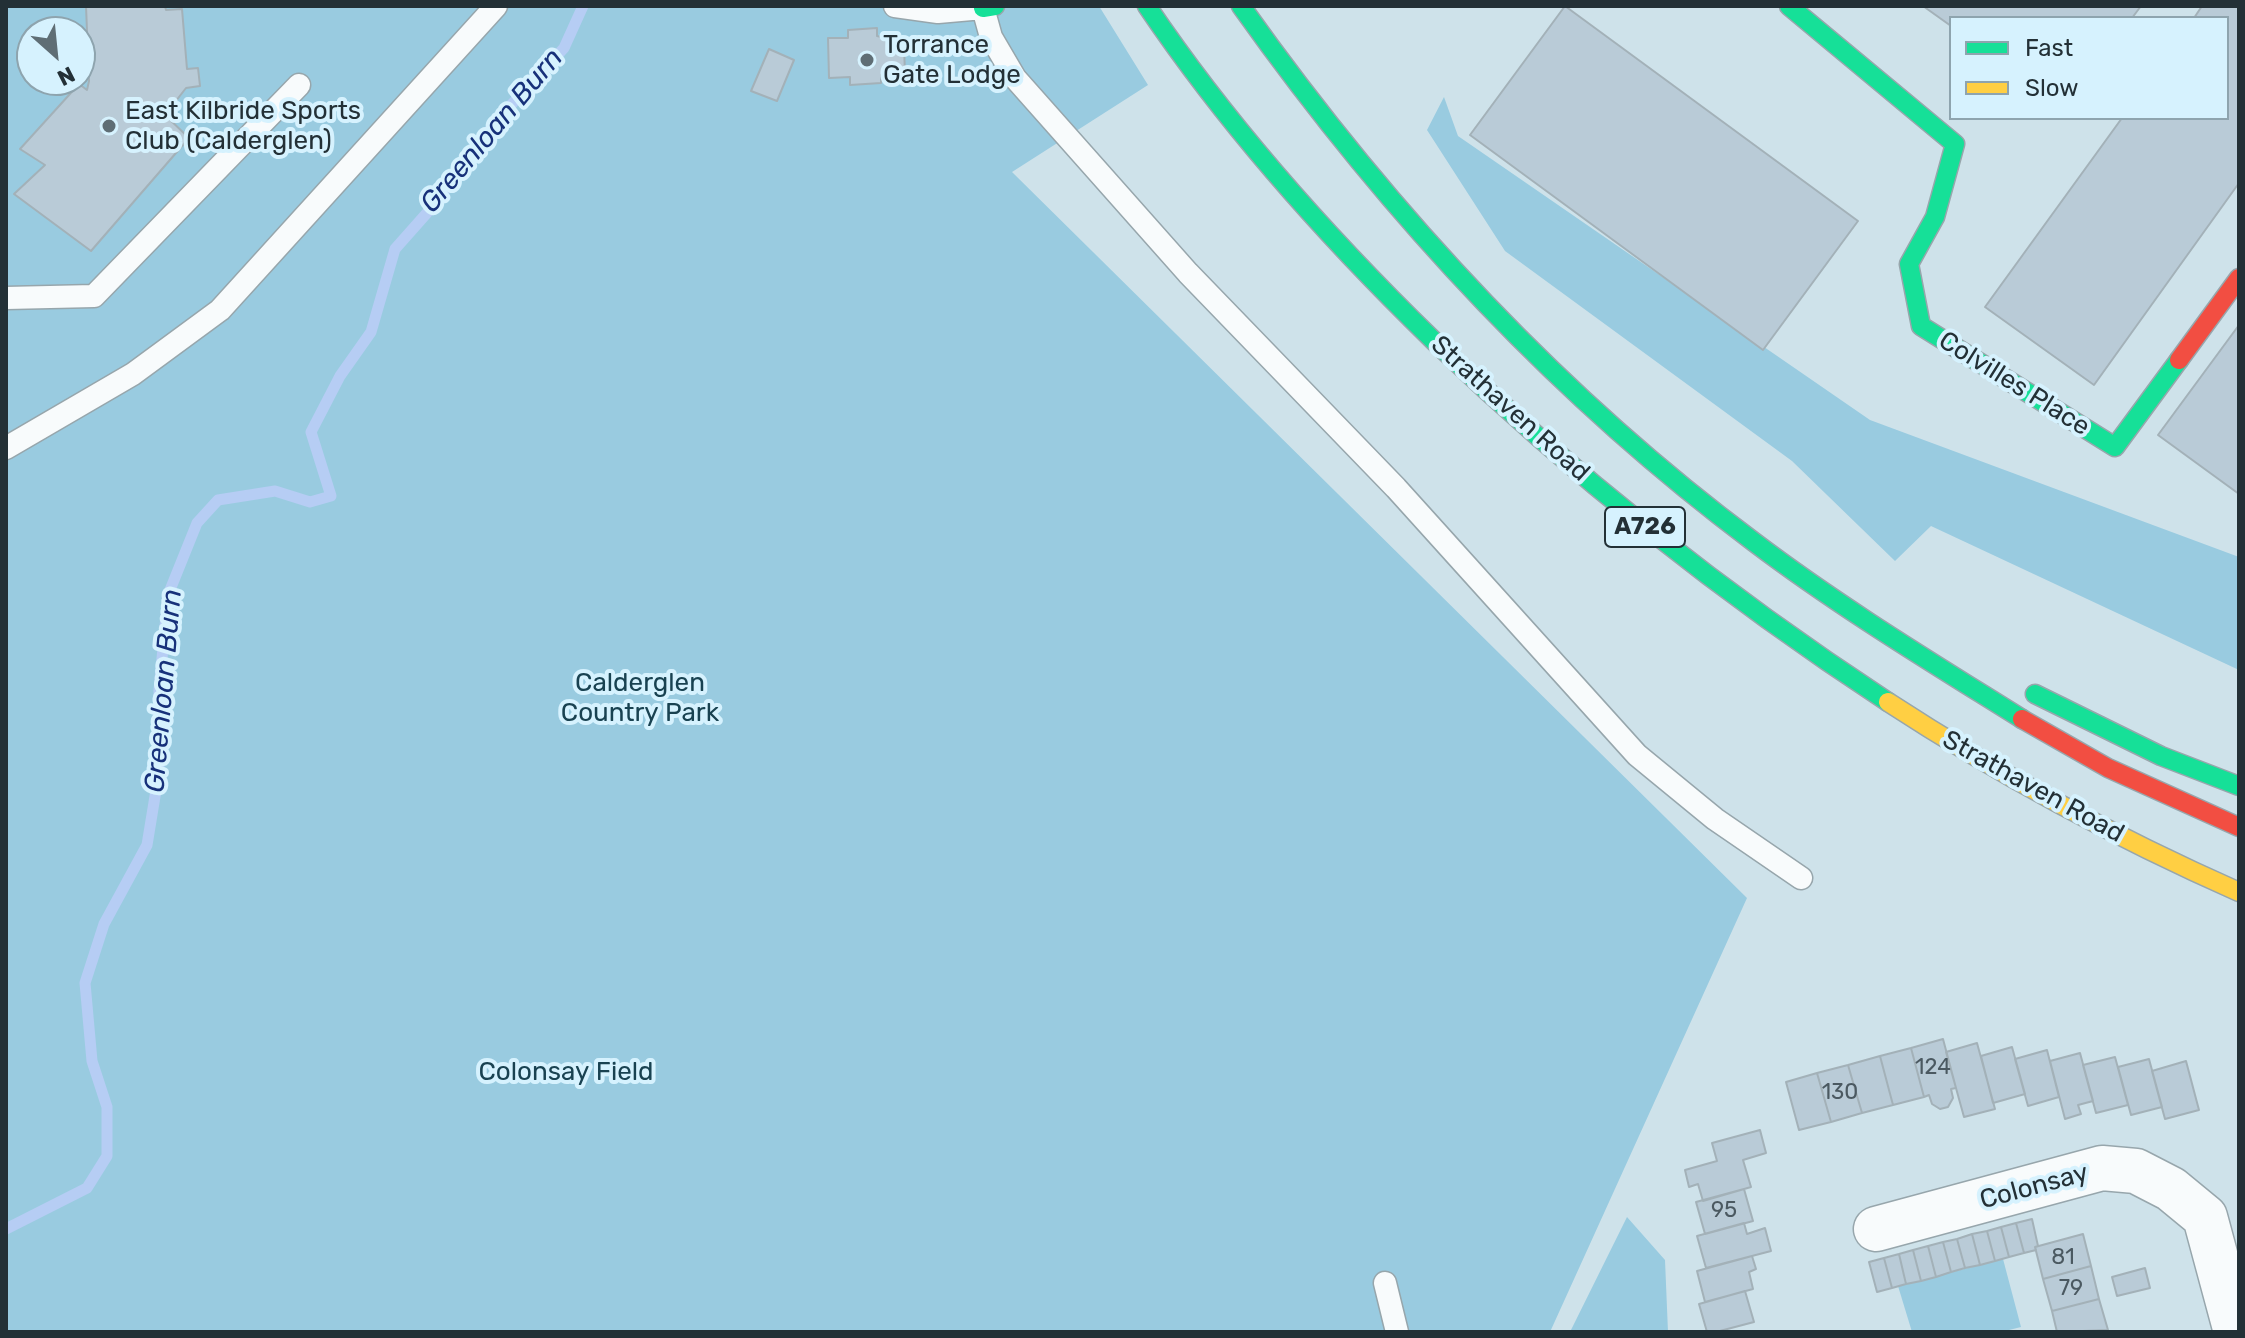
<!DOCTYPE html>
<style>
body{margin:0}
#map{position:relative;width:2245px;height:1338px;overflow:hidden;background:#cee2ea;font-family:Rubik,sans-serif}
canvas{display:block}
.frame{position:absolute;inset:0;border:8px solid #233036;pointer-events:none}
.legend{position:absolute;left:1949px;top:16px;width:280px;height:104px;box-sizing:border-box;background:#d6f2fe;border:2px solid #8ea4ae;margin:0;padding:10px 14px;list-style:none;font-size:24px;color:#233036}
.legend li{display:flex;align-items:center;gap:16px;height:40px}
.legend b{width:40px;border:2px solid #8ea4ae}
.north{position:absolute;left:16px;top:16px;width:80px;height:80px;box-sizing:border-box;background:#d6f2fe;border:2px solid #8ea4ae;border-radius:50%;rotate:153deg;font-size:22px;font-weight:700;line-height:32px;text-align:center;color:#233036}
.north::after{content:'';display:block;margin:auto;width:28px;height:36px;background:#5f6e75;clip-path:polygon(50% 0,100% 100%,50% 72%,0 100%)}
</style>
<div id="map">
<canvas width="2245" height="1338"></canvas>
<div class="frame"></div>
<ul class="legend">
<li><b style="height:10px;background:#16e098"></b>Fast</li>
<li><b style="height:10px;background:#ffcf43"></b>Slow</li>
</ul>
<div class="north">N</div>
</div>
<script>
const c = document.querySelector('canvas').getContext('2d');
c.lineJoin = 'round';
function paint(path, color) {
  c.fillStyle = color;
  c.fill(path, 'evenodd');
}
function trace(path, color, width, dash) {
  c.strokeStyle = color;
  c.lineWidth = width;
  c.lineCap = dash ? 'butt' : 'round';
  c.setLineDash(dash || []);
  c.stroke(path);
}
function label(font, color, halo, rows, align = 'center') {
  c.font = font + ' Rubik,sans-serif';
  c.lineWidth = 8;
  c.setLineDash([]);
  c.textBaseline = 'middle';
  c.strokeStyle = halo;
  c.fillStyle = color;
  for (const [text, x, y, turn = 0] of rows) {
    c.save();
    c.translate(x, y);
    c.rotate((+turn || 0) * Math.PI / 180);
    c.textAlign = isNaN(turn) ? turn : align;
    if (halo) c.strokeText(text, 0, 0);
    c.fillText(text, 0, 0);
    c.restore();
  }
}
paint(new Path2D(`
 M 6,6 L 1099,6 L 1148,85 L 1012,172 L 1747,898 L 1550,1332 L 6,1332 ZM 32,32 L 80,32 L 80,80 L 32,80 Z
 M 1444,97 L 1458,136 L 1870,420 L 2239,557 L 2239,670 L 1931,526 L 1895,561 L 1792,461 L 1505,251 L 1427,130 Z
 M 1627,1217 L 1665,1260 L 1668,1332 L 1570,1332 Z
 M 2003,1259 L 2021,1327 L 2001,1332 L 1912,1332 L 1898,1286 Z`), '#99cbe0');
trace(new Path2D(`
 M 6,1229 L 87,1188 L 107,1156 L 107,1107 L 92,1061 L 85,983 L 104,924 L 147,845 L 159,772 L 159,690 L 168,595 L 197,523 L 218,500 L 275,491 L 310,502 L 331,496 L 311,432 L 340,376 L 371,332 L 395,249 L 434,205 L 498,119 L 564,48 L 583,6`), '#b6cdf4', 11);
const building = new Path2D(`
 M 86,6 L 165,6 L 166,10 L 182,9 L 187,69 L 198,68 L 200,86 L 186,88 L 165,115 L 189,138 L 91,251 L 14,194 L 45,165 L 20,149 L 79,84 L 87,90 L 89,81 Z
 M 1565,6 L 1858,221 L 1763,350 L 1470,135 Z
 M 1923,6 L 2141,6 L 2132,18 L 1951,18 L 1951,26 Z
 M 2202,6 L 2239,6 L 2239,183 L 2094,385 L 1985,307 L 2122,118 L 2227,118 L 2227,18 L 2194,18 Z
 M 877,28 L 877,36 L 885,38 L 887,46 L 904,46 L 905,74 L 881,75 L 881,83 L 850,85 L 850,77 L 829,78 L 828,38 L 848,38 L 848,30 Z
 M 769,49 L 794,60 L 777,101 L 751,91 Z
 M 2239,325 L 2239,494 L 2158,435 Z
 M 1943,1039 L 1956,1088 L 1951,1089 L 1953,1098 L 1948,1107 L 1940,1109 L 1932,1104 L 1929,1095 L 1924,1097 L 1911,1048 Z
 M 1977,1043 L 1995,1109 L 1964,1117 L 1946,1052 Z
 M 2012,1047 L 2025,1094 L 1993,1103 L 1981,1056 Z
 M 1911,1048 L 1924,1097 L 1893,1105 L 1880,1056 Z
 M 2047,1050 L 2059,1097 L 2028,1106 L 2015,1059 Z
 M 2080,1053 L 2093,1101 L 2078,1105 L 2081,1114 L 2065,1119 L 2050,1061 Z
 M 1880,1056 L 1893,1105 L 1862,1113 L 1848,1065 Z
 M 2115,1057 L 2128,1105 L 2096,1113 L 2083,1065 Z
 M 2149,1059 L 2162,1107 L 2131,1115 L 2118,1067 Z
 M 2186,1061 L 2199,1110 L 2165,1119 L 2152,1071 Z
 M 1848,1065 L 1862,1113 L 1831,1122 L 1817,1073 Z
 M 1817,1073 L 1831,1122 L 1799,1130 L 1786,1082 Z
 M 1760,1130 L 1766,1153 L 1743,1160 L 1751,1187 L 1703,1201 L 1698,1184 L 1689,1187 L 1685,1170 L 1717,1161 L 1712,1143 Z
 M 1744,1189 L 1753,1221 L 1705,1234 L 1696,1202 Z
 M 2032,1219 L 2038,1246 L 2035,1247 L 2036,1250 L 2024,1253 L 2016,1223 Z
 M 1744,1223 L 1747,1234 L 1765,1228 L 1771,1251 L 1706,1268 L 1697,1236 Z
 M 2016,1223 L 2024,1253 L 2009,1257 L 2001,1227 Z
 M 2001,1227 L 2009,1257 L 1995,1261 L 1987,1231 Z
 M 1987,1231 L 1995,1261 L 1980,1265 L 1972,1234 Z
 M 1972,1234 L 1980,1265 L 1965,1268 L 1957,1239 Z
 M 2083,1234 L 2091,1266 L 2043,1279 L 2035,1247 Z
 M 1957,1239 L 1965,1268 L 1951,1272 L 1943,1242 Z
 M 1943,1242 L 1951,1272 L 1936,1277 L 1928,1246 Z
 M 1928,1246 L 1936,1277 L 1921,1281 L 1913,1250 Z
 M 1913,1250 L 1921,1281 L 1906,1284 L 1899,1254 Z
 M 1899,1254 L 1906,1284 L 1892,1288 L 1884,1258 Z
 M 1752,1256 L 1756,1269 L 1749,1272 L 1753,1289 L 1705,1302 L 1697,1271 Z
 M 1884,1258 L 1892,1288 L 1877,1292 L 1869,1262 Z
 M 2091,1266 L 2099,1299 L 2052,1311 L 2043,1279 Z
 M 2145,1268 L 2150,1288 L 2117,1296 L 2112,1277 Z
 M 1745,1291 L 1754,1322 L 1716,1332 L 1707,1332 L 1699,1304 Z
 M 2099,1299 L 2108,1330 L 2057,1332 L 2052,1311 Z`);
paint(building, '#b9cbd7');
trace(building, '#a3b1b8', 2);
const lane = new Path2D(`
 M 895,6 L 938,12 L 983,8 L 991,37 L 1015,78 L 1188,273 L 1396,488 L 1637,755 L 1715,819 L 1801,878
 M 6,298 L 94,296 L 299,85
 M 6,448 L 133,374 L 220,310 L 496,6
 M 1385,1283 L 1397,1332`);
const street = new Path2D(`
 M 1876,1229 L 2102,1168 L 2136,1171 L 2171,1189 L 2205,1217 L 2236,1332`);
const fast = new Path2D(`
 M 1147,6 C 1230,129 1328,238 1434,341 C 1574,476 1726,596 1888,702
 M 1241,6 C 1386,210 1553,392 1754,542 C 1840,607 1931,662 2022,719
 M 1789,6 L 1955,144 L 1935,217 L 1909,264 L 1921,326 L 2115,447 L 2179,360
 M 983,8 L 995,6
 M 2035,694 L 2161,756 L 2239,786`);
const slow = new Path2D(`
 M 1888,702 C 2000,775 2117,838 2239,892`);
const jam = new Path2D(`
 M 2179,360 L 2239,278
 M 2022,719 L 2108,768 L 2239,827`);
trace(lane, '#97a6ac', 25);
trace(street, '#97a6ac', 47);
trace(fast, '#97a6ac', 21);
trace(slow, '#97a6ac', 21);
trace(jam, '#97a6ac', 21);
trace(lane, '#f8fbfc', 22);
trace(street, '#f8fbfc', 44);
trace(fast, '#16e098', 18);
trace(slow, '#ffcf43', 18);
trace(jam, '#f24e42', 18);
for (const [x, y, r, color] of [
 [867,60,8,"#5f6e75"],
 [109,126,8,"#5f6e75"]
]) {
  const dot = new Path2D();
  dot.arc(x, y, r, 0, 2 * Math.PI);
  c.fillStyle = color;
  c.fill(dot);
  trace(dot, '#d6f2fe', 3);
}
label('22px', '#4b5961', null, [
 ["124",1933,1068],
 ["130",1840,1093],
 ["95",1724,1211],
 ["81",2063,1258],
 ["79",2071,1289]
]);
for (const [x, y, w] of [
 [1645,527,80]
]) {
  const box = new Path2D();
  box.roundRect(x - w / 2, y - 20, w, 40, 6);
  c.fillStyle = '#d6f2fe';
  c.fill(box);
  trace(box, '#233036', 2);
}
label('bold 24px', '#233036', null, [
 ["A726",1645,527]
]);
label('26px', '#233036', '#d6f2fe', [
 ["Torrance",883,45],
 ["Gate Lodge",883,75],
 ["East Kilbride Sports",125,111],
 ["Club (Calderglen)",125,141]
], 'left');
label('26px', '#233036', '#d6f2fe', [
 ["Colvilles Place",2014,384,32],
 ["Strathaven Road",1510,409,42],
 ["Strathaven Road",2033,787,29],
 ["Colonsay",2034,1187,-15]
]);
label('26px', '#194251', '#d6f2fe', [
 ["Calderglen",640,683],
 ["Country Park",640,713],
 ["Colonsay Field",566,1072]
]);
label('italic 28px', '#17317a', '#d6f2fe', [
 ["Greenloan Burn",492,131,-50],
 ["Greenloan Burn",164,691,-85]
]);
</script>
